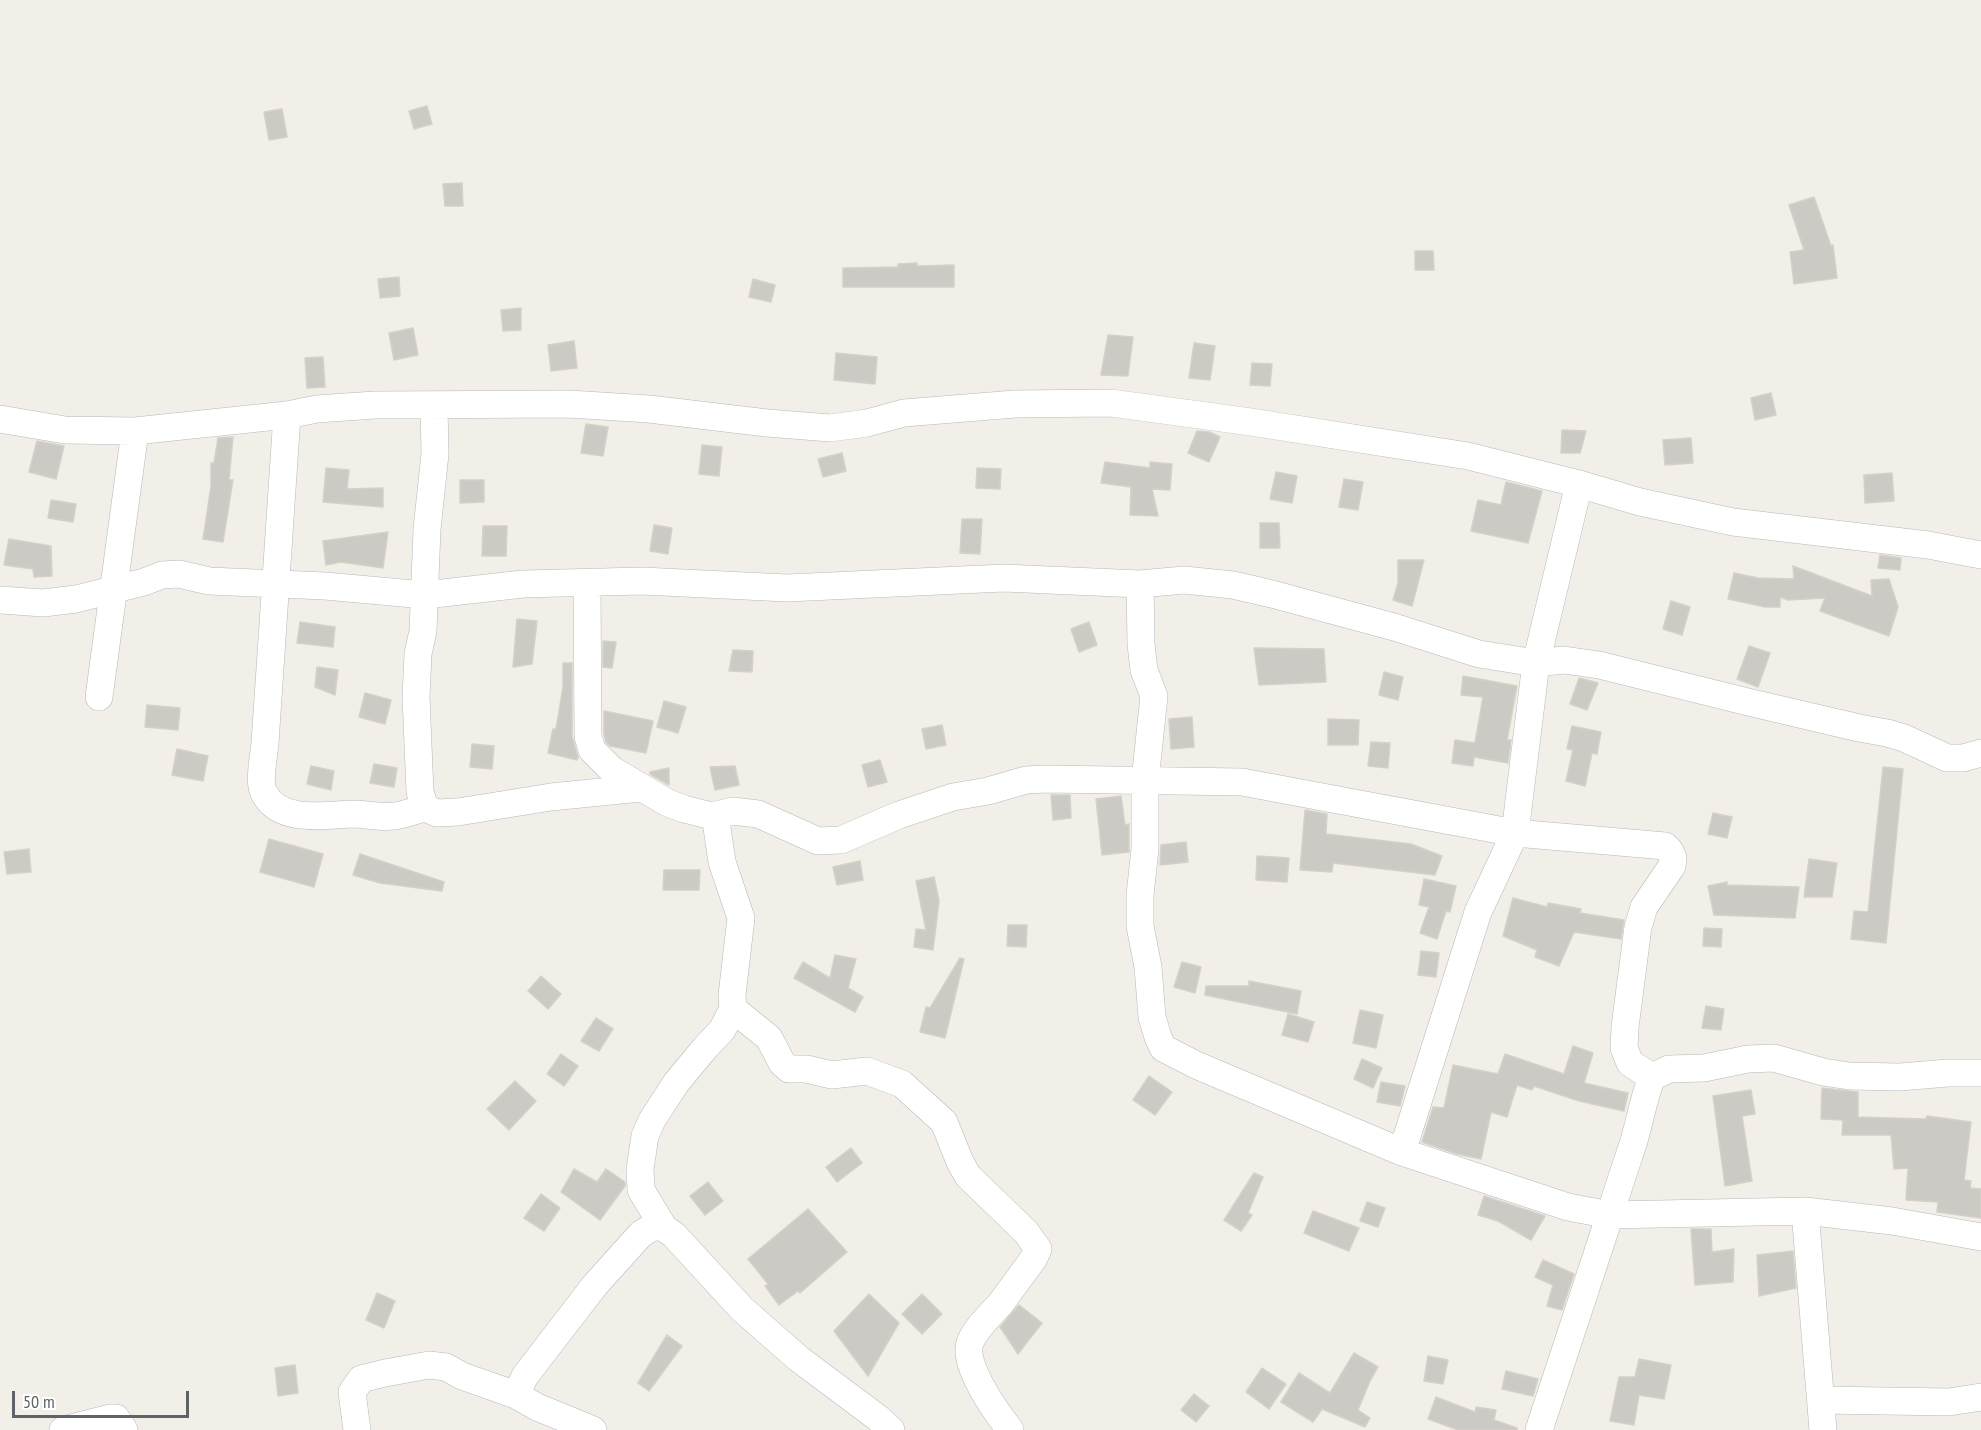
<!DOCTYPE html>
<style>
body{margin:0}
#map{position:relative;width:1981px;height:1430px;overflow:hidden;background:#f1efe8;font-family:"PT Sans Narrow",sans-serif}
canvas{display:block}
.scale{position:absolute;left:12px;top:1391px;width:177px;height:27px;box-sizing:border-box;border:3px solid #5f6368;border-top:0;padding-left:8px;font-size:18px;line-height:21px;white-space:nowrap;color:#5f6368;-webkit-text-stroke:4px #fff;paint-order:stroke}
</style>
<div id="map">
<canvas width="1981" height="1430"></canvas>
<div class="scale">50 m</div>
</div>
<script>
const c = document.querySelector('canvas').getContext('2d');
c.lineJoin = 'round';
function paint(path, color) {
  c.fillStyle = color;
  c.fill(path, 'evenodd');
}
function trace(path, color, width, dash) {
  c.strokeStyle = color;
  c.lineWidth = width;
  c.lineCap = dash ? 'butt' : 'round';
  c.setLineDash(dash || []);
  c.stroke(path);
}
const building = new Path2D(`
 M 427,106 L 432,124 L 414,129 L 409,111 Z
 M 282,109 L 287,137 L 269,140 L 264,112 Z
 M 462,183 L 463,206 L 445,206 L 443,184 Z
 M 1814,197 L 1831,246 L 1833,245 L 1837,278 L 1794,284 L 1790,252 L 1804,250 L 1789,205 Z
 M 1415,251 L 1433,251 L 1434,270 L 1415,270 Z
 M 917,263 L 917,266 L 954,265 L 954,287 L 843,287 L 843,268 L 898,267 L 898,264 Z
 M 399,277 L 400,296 L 380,298 L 378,279 Z
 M 753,279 L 775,285 L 771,302 L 749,297 Z
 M 521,308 L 521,330 L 503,331 L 501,310 Z
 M 413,328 L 418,355 L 394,360 L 389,333 Z
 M 1108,335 L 1133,337 L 1128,376 L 1101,375 Z
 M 574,341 L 577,368 L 551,371 L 548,345 Z
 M 1194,343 L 1215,346 L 1210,380 L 1189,378 Z
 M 836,353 L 877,357 L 875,384 L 834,380 Z
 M 323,357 L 325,387 L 307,388 L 305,358 Z
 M 1252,363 L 1272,364 L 1270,386 L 1250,385 Z
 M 1771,393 L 1776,415 L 1755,420 L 1751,398 Z
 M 586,424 L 608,427 L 603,456 L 581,453 Z
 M 1562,430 L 1586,431 L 1580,453 L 1561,453 Z
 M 1197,431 L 1209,432 L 1220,437 L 1209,462 L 1188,453 Z
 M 233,437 L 229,480 L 233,480 L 223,542 L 203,539 L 211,486 L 211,463 L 214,463 L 218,438 Z
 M 1691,438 L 1693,463 L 1665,465 L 1663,440 Z
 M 37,441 L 64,446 L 56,479 L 29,472 Z
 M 702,445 L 722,447 L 719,476 L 699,474 Z
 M 842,453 L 846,471 L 823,477 L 818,459 Z
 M 1105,462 L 1150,468 L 1150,462 L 1172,464 L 1170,490 L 1152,489 L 1158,516 L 1130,515 L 1131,487 L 1101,483 Z
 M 326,468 L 349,470 L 347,489 L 383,488 L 383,507 L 323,502 Z
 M 977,468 L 1001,469 L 1000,489 L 976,488 Z
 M 1276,472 L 1297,476 L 1292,503 L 1270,499 Z
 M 1892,473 L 1894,501 L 1865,503 L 1864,475 Z
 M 1344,479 L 1363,482 L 1358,510 L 1339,507 Z
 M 460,480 L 484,480 L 484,502 L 460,503 Z
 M 1506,482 L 1542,491 L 1528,543 L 1471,531 L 1478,500 L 1501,505 Z
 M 51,500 L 76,504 L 73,522 L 48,518 Z
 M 962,519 L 982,519 L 980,554 L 960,553 Z
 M 1260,523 L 1279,523 L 1280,548 L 1260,548 Z
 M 654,525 L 672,528 L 668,554 L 650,551 Z
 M 483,526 L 507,526 L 506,556 L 482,556 Z
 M 388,532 L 383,568 L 341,562 L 326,565 L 323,541 Z
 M 9,539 L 51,546 L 52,576 L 34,577 L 33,569 L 4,565 Z
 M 1880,555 L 1901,558 L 1900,570 L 1878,568 Z
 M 1398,560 L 1424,560 L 1412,606 L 1393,600 L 1398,583 Z
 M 1793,566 L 1872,596 L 1871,580 L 1889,579 L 1898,607 L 1889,636 L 1820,611 L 1825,598 L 1788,600 L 1780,597 L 1780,607 L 1765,607 L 1728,599 L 1734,573 L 1758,578 L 1794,579 Z
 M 1671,601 L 1690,607 L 1682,635 L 1663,629 Z
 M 517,619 L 537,621 L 532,664 L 513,667 Z
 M 300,622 L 335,627 L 333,647 L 297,643 Z
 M 1089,622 L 1097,645 L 1079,652 L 1071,629 Z
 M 603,641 L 616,642 L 612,668 L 603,667 Z
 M 1749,646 L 1770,653 L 1758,687 L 1737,679 Z
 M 1254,648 L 1324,649 L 1326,682 L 1259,685 Z
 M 733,650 L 753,651 L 752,672 L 729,671 Z
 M 563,663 L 572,663 L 572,736 L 578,757 L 577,760 L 548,753 L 553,729 L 556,729 L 563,687 Z
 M 317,667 L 338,670 L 335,695 L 315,687 Z
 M 1384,672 L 1403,677 L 1398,700 L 1379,695 Z
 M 1463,676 L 1517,686 L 1507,740 L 1511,740 L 1508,763 L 1474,757 L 1473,766 L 1452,763 L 1455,740 L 1475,743 L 1483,697 L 1461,695 Z
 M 1579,678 L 1598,683 L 1587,710 L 1570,704 Z
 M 365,693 L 391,700 L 385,724 L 359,717 Z
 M 664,701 L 686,707 L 678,733 L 657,727 Z
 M 147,705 L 180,708 L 178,730 L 145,727 Z
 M 604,711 L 653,721 L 646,753 L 610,746 L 606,742 L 604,734 Z
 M 1192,717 L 1194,747 L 1171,749 L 1169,719 Z
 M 1328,719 L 1359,720 L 1358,745 L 1328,745 Z
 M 942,725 L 946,745 L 926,749 L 922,729 Z
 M 1572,726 L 1601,732 L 1597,754 L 1592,753 L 1585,786 L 1566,781 L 1573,750 L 1567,749 Z
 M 1371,742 L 1390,743 L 1388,768 L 1368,766 Z
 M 472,744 L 494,746 L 492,769 L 470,767 Z
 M 177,749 L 208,756 L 203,781 L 172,775 Z
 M 880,760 L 887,782 L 868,787 L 862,765 Z
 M 374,764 L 397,768 L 394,787 L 370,783 Z
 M 311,766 L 334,771 L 331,790 L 307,784 Z
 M 735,766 L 739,785 L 715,790 L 710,767 Z
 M 1883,767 L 1903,769 L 1886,943 L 1851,939 L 1854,911 L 1868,912 Z
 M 669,768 L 669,785 L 650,774 L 650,772 Z
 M 1051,795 L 1070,795 L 1071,818 L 1053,820 Z
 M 1121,796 L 1125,825 L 1129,824 L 1129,852 L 1102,855 L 1096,799 Z
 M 1305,810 L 1327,814 L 1326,834 L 1411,844 L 1442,856 L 1435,875 L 1333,863 L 1332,872 L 1300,870 Z
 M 1713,813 L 1732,817 L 1727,838 L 1708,834 Z
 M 269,839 L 323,854 L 314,887 L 260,872 Z
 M 1186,842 L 1188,862 L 1160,865 L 1161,845 Z
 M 29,849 L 31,872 L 7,874 L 4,852 Z
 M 360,854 L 444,882 L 442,891 L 380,883 L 353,875 Z
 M 1257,856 L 1289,858 L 1287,882 L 1256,880 Z
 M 1809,859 L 1837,863 L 1832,897 L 1804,897 Z
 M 860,861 L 863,880 L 837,885 L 833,867 Z
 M 664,870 L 700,870 L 699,890 L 663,890 Z
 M 934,877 L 939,901 L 933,950 L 914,947 L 916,929 L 926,930 L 916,881 Z
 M 1424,879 L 1456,886 L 1450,912 L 1446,911 L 1437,939 L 1420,933 L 1429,907 L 1419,905 Z
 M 1727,882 L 1727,885 L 1799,887 L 1795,918 L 1714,915 L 1708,886 Z
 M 1513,898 L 1547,907 L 1548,903 L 1581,909 L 1580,913 L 1624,920 L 1621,939 L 1574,932 L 1559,966 L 1535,957 L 1537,950 L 1503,936 Z
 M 1008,925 L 1027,925 L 1026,947 L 1007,946 Z
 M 1704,928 L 1722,929 L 1721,947 L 1703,946 Z
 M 1421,951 L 1439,953 L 1436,977 L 1418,975 Z
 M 835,955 L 856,959 L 848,988 L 863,997 L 855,1012 L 794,978 L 803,962 L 830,978 Z
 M 960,958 L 964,959 L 945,1038 L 920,1032 L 926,1007 L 930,1008 Z
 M 1182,962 L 1201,967 L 1195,993 L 1174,987 Z
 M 541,976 L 561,994 L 548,1009 L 528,991 Z
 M 1249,981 L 1301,991 L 1297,1014 L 1205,995 L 1206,986 L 1249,986 Z
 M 1706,1006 L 1724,1009 L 1721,1030 L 1702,1028 Z
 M 1360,1010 L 1383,1015 L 1376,1048 L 1353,1043 Z
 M 1288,1014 L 1314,1022 L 1308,1042 L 1282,1035 Z
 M 596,1018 L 613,1029 L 599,1051 L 581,1041 Z
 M 1573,1046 L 1593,1053 L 1584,1083 L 1628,1093 L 1624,1111 L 1579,1101 L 1534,1086 L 1532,1090 L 1517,1085 L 1507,1117 L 1491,1112 L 1481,1159 L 1457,1154 L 1422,1142 L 1433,1107 L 1444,1108 L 1453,1065 L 1498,1074 L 1505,1054 L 1564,1074 Z
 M 561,1054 L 578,1066 L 564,1086 L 547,1074 Z
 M 1362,1059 L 1382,1068 L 1373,1088 L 1354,1079 Z
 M 1149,1076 L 1172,1092 L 1155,1115 L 1133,1100 Z
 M 515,1081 L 536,1101 L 509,1130 L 487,1109 Z
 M 1381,1082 L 1405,1086 L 1400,1106 L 1377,1102 Z
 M 1822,1088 L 1858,1092 L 1858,1117 L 1926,1119 L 1927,1116 L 1971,1122 L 1964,1180 L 1971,1181 L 1970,1188 L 1981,1189 L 1981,1218 L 1937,1212 L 1938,1202 L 1906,1200 L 1908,1168 L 1894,1169 L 1891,1135 L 1842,1135 L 1843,1120 L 1821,1119 Z
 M 1751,1090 L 1755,1114 L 1742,1116 L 1752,1181 L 1725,1186 L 1713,1096 Z
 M 851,1148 L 862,1163 L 837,1182 L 826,1167 Z
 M 574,1169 L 597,1182 L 606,1169 L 625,1182 L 625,1186 L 600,1220 L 561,1192 Z
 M 1254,1173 L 1263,1177 L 1248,1213 L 1252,1215 L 1241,1231 L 1224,1220 Z
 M 708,1182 L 723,1201 L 705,1215 L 690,1196 Z
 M 541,1194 L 560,1208 L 544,1231 L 524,1218 Z
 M 1484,1196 L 1545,1216 L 1531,1240 L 1498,1221 L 1478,1215 Z
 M 1367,1202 L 1385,1208 L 1378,1227 L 1360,1221 Z
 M 808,1209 L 847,1252 L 800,1293 L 798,1291 L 779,1305 L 765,1286 L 768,1284 L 748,1259 Z
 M 1313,1211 L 1359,1228 L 1349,1251 L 1304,1233 Z
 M 1691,1229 L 1711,1229 L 1712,1252 L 1734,1249 L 1733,1282 L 1695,1285 Z
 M 1793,1251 L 1796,1288 L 1759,1296 L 1757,1255 Z
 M 1543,1260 L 1574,1274 L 1562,1310 L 1547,1306 L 1553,1285 L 1535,1277 Z
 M 377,1293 L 395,1301 L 384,1328 L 366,1320 Z
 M 869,1294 L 899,1323 L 868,1376 L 834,1331 Z
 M 922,1294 L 942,1314 L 922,1334 L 902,1314 Z
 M 1019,1305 L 1042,1323 L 1018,1354 L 1000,1327 Z
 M 667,1335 L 682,1346 L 649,1391 L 638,1383 Z
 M 1354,1353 L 1378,1367 L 1370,1381 L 1358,1410 L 1370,1418 L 1365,1427 L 1322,1409 L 1313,1422 L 1281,1402 L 1299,1373 L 1330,1393 Z
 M 1428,1356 L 1448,1360 L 1443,1384 L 1424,1381 Z
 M 1639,1359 L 1671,1365 L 1664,1399 L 1639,1395 L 1634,1425 L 1610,1421 L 1619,1377 L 1635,1377 Z
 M 295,1365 L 298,1393 L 278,1396 L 275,1368 Z
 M 1262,1368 L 1286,1384 L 1269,1409 L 1246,1392 Z
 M 1506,1371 L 1538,1379 L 1533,1396 L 1502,1389 Z
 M 1194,1394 L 1209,1406 L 1196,1422 L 1181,1410 Z
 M 1436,1397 L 1475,1412 L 1476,1407 L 1496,1410 L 1494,1420 L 1517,1428 L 1517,1430 L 1458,1430 L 1428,1419 Z`);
paint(building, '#cccac5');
trace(building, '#d6d1c6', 1.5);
const street = new Path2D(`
 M 287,415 L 265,743 C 264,756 258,782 264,793 C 280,824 326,815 353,814 C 366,814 381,818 394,816 C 405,815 415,810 425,808 L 437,813 L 458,812 L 551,797 L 641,788
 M 0,419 L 65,430 L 135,431 L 287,415 L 317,409 L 375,405 L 569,404 L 649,409 L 767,423 L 830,428 L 867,423 L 904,413 L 1015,404 L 1111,403 L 1251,422 L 1468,456 L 1579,484 L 1640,502 L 1733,522 L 1928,545 L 1981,555
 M 587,583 L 588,736 L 592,750 L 612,770 L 668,803 L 684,809 L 712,816 L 733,811 L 758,814 L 818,841 L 841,840 L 899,815 L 953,797 L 988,791 L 1026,780 L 1046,779 L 1242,782 L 1515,833 L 1665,846 L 1670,851 L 1673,858 L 1672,866 L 1644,907 L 1638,927 L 1625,1027 L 1624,1048 L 1630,1063 L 1652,1077
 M 1140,584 L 1141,644 L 1144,670 L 1154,696 L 1145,781 L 1145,849 L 1140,895 L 1140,926 L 1148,967 L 1152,1017 L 1158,1037 L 1163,1048 L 1196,1065 L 1402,1152 L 1568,1207 L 1610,1215 L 1805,1211 L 1892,1221 L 1981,1237
 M 0,600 L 43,603 L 76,599 L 144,582 L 162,575 L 179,574 L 209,581 L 325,586 L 425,595 L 523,584 L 642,581 L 787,588 L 1004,578 L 1140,584 L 1184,580 L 1233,585 L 1272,594 L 1394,627 L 1479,654 L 1536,663 L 1564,660 L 1599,665 L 1748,702 L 1859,728 L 1887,733 L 1904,738 L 1947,758 L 1963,758 L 1981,753
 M 99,697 L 135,431
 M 425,808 L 420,792 L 416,697 L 418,654 L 423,631 L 427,529 L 435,454 L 434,405
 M 712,816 L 716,821 L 722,862 L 741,918 L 732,995 L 733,1009 L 722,1030 L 705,1048 L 676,1083 L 652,1120 L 645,1136 L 640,1169 L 641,1190 L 664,1228 L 674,1235 L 742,1309 L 799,1359 L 878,1418 L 891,1430
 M 733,1009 L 769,1038 L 782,1063 L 789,1069 L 806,1069 L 832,1075 L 867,1071 L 902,1084 L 944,1122 L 960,1162 L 968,1176 L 1026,1232 L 1038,1249 L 1034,1258 C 1023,1273 1012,1288 1001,1303 C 991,1315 975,1328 970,1343 C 962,1365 997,1413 1010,1430
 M 1402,1152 L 1478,912 L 1515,833 L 1536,663 L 1579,484
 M 1805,1211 L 1823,1430
 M 516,1395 L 525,1376 L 595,1285 L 641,1234 L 654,1226 L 664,1228
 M 1821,1400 L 1949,1402 L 1981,1397
 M 63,1430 L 110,1418 L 116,1418 L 124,1430
 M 357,1430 L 352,1392 L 361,1379 L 385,1373 L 429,1365 L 446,1367 L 462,1376 L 516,1395 L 537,1407 L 593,1430
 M 1539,1430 L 1610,1215 C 1617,1191 1625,1168 1633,1144 C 1640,1122 1643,1099 1652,1077 L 1669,1069 L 1704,1068 L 1748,1059 L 1774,1058 L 1823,1072 L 1849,1076 L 1900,1077 L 1948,1073 L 1981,1073`);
trace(street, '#b5b8bc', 28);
trace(street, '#fff', 27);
</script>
